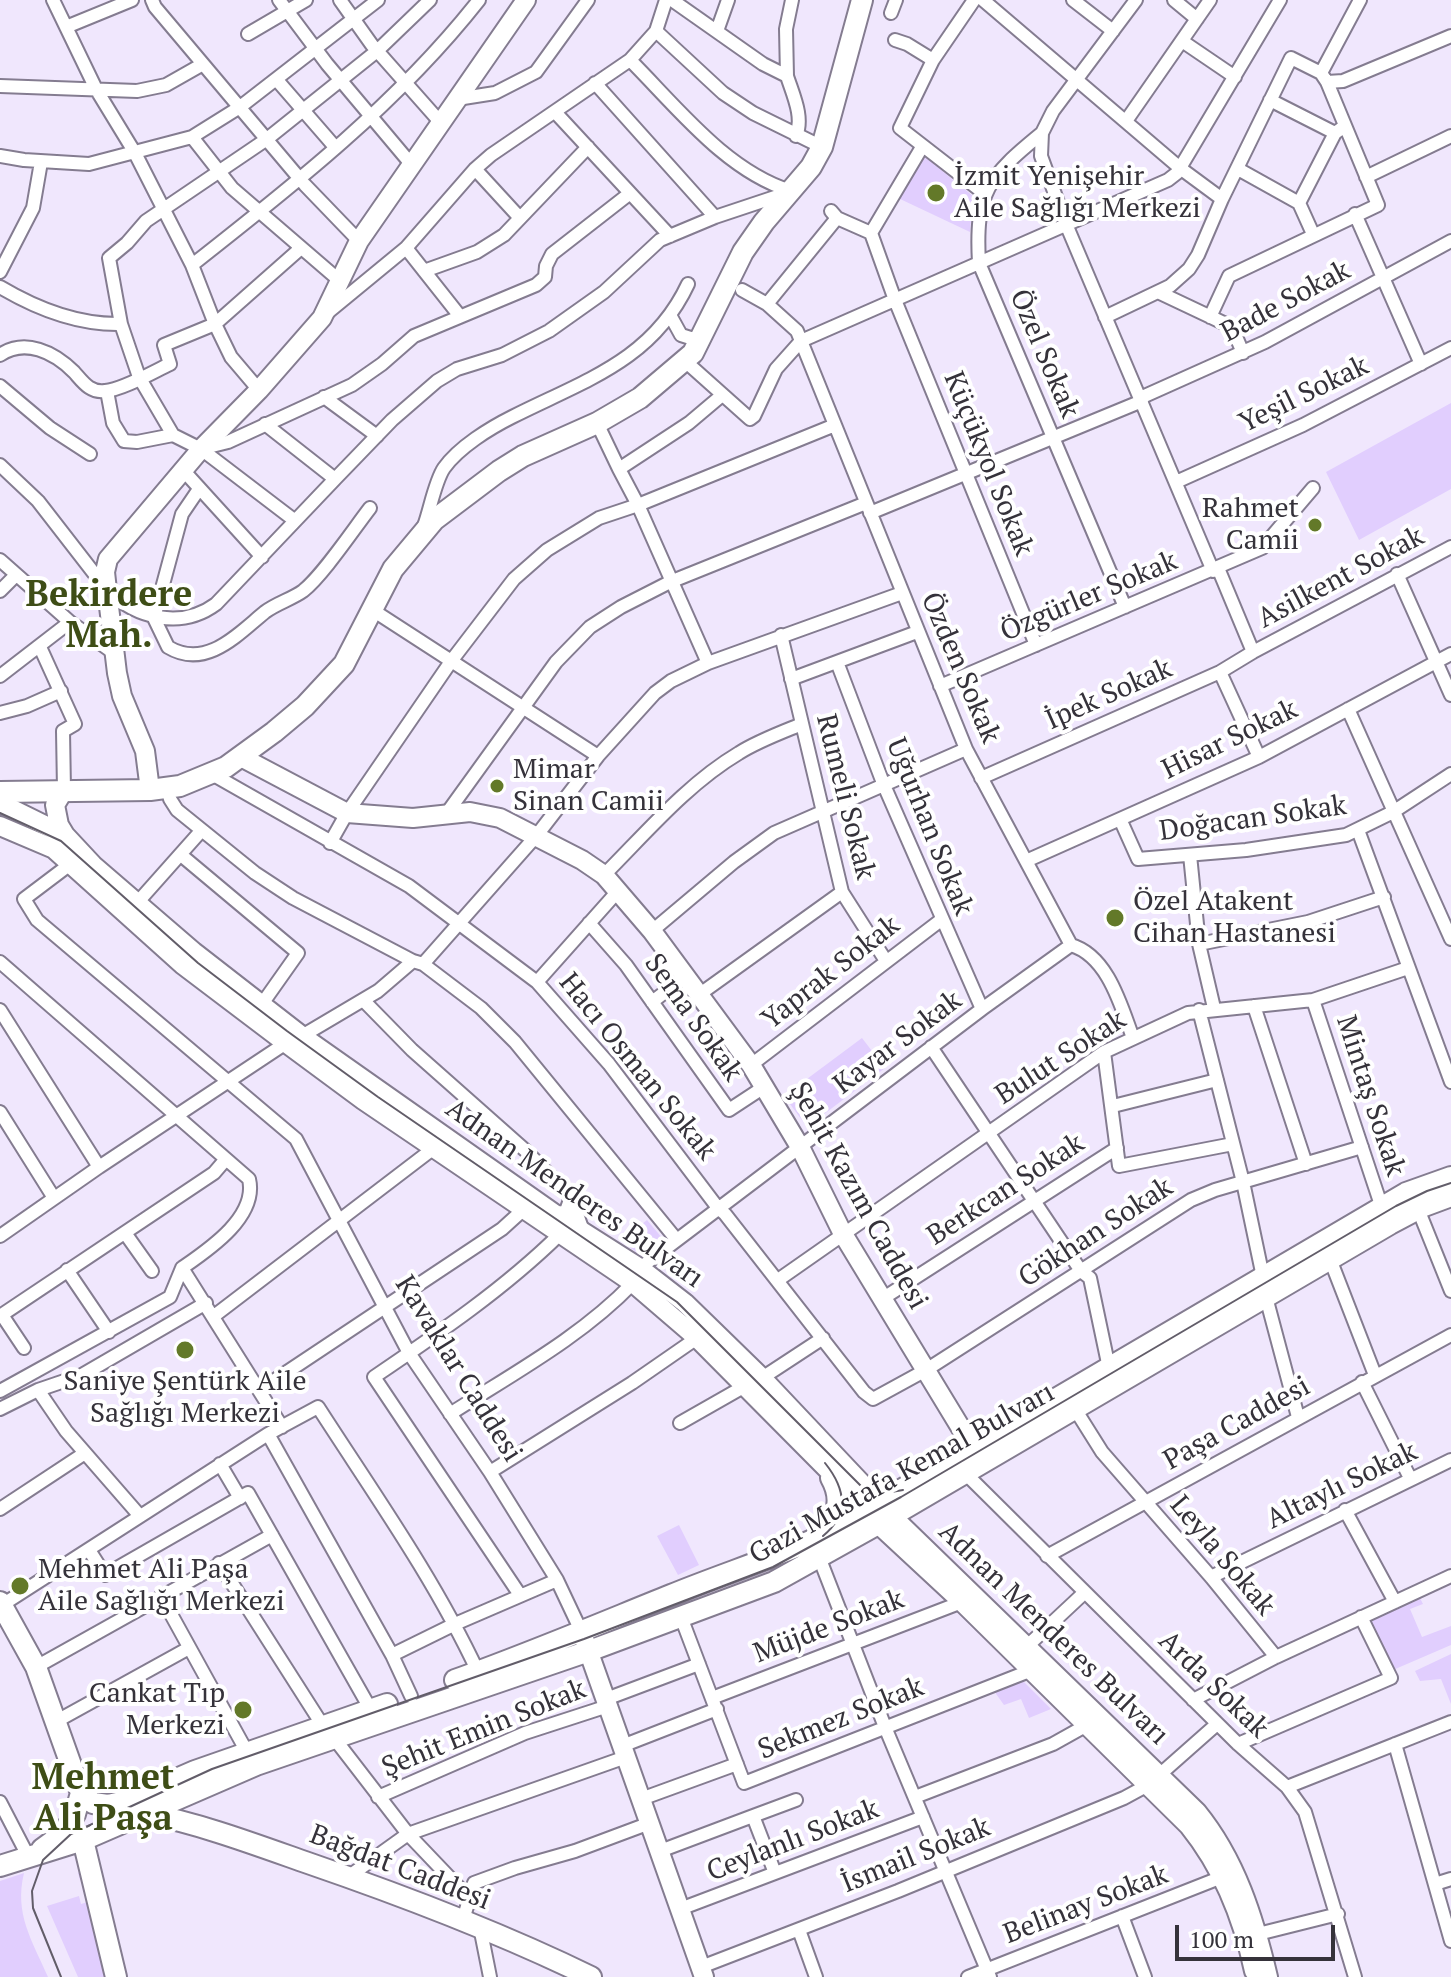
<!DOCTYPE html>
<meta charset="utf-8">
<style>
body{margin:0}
#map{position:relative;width:1451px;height:1977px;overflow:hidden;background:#f0e7fd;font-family:"PT Serif",serif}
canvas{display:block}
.scale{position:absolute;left:1175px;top:1925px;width:160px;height:36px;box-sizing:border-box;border:4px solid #35323a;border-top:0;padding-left:10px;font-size:24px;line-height:28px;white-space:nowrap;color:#35323a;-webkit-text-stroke:6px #fff;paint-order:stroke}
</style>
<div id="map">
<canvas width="1451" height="1977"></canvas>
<div class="scale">100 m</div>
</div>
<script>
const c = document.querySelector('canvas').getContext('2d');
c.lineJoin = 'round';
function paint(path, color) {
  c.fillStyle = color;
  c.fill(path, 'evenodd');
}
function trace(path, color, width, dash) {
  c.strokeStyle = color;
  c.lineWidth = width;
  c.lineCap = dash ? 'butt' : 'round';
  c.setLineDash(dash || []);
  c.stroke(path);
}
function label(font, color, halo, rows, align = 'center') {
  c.font = font + ' "PT Serif",serif';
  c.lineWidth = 8;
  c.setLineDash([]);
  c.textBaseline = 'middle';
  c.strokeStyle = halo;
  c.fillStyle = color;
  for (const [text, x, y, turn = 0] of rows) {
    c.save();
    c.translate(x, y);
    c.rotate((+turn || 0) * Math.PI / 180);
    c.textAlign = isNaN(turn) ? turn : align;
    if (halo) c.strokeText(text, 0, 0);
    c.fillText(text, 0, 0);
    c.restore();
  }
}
paint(new Path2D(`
 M 924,156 L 973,196 L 970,232 L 898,198 Z
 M 1451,403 L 1451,489 L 1359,540 L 1326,472 Z
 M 862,1038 L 885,1068 L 807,1127 L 784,1096 Z
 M 647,1220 L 663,1239 L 642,1256 L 621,1241 Z
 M 679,1525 L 699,1565 L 678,1575 L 657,1536 Z
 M 1420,1598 L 1423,1604 L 1410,1609 L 1422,1637 L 1451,1626 L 1451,1645 L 1393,1670 L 1369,1621 Z
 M 1451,1654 L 1451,1704 L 1441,1679 L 1420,1681 L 1415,1671 Z
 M 1022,1680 L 1051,1709 L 1029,1718 L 1021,1699 L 1004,1705 L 994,1691 Z
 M 84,1872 L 104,1977 L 78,1977 L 47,1906 L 79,1896 L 81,1904 L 88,1902 L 83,1880 L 80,1880 L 78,1873 Z
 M 24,1873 C 14,1914 32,1940 48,1977 L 0,1977 L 0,1881 Z`), '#e1cefe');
const street = new Path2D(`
 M 53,0 L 96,89 L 135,153 L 192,265 L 215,324 L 231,357 L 259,390
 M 152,0 L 155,7 L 305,185 L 359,241
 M 279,0 L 327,64 L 411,164
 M 340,0 L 372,45 L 441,123
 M 672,0 L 763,64 L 787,76 L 786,29 L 792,0
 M 974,0 L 933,60 L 900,128 L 985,194
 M 983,0 L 1180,168 L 1222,199
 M 1073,0 L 1113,31
 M 1136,0 L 1053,111 L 1042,133 L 1041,156 L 1066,224 L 1213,571
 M 1174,0 L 1197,19
 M 891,13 L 896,0
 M 66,27 L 132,0
 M 656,31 L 723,93 L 753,113 L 822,147
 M 717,31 L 728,0
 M 248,34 L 306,0
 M 895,40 L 907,44 L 933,60
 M 1182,41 L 1235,77
 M 630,60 C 677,107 726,171 791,191
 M 1321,73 L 1360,0
 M 787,76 C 793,95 804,117 796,136
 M 276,79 L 335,147
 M 1327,82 L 1343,81 L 1451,36
 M 595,83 L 715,217
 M 0,86 L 137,91 L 166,85 L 203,64
 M 457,99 L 495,93 L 536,72 L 588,0
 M 1270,100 L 1335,133
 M 555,112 L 670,236
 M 1126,121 L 1210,0
 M 1042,133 C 988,177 975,192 979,263 L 1125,607
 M 192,137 L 232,188 L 340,281
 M 922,147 L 871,233 L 895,300 L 1036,645
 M 0,156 L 24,160 L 89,164 L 192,137 L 240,107 L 378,0
 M 475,169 L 520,218
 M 1238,169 L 1299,203 L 1313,234
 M 1366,177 L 1451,136
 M 1299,203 L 1335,133 L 1345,126
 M 831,211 L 837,218 L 871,233
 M 1355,214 L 1421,364
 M 406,248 L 459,315
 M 192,265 C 294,185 398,103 479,0
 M 424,271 L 477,252 L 504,235 L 588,147
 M 0,272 L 33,208 L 41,162
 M 0,287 C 37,309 77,325 121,324
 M 742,290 L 767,304 L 797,331 L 966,749 L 1071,945 C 1108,956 1121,1006 1133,1038
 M 1158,292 L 1232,327 L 1243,353
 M 767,304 L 837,218
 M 327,313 L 406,248 L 475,169 L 491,155 L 630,60 L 656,31 L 666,0
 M 670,315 L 681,335 L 700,341
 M 1105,317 L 1170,286 L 1189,269 L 1198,255 L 1222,199 L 1291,58 L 1321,73 L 1327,82 L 1378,205 L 1229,276 L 1210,317
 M 0,355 C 25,338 54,352 74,372 C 83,382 90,393 105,391 C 122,390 153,372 170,364 L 164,345 L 215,324 L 301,248
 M 685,361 L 750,419 L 754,416 L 776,369 L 801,341 L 1168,180 L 1177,173 L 1280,0
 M 0,386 L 50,428 L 90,454
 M 107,391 L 113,423 L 124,441 L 137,442 L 173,435
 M 324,397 L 377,436
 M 1140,398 L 1265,342 L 1451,241
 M 597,423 L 619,469
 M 265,424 L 335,479 L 392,420 L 437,381 L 457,369 L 502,355 L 549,331 L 604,292 L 660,240 L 715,217 L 787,193
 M 204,448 L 228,442 L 352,385 L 382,364 L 414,336 L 536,285 L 545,277 L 546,266 L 552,254 L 629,194
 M 0,465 L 38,501 L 107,590 C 136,618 181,630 216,604 L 335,479
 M 183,470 L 262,557
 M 1176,482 L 1303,425 L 1451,348
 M 199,489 L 182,514 L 154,618 L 168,647 C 206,670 238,634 265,612 C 277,603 292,599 303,591 C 323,575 353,530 370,508
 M 870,513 L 1142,401
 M 294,520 L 201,449 L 173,435 L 139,377 L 121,324 L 109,258 L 127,243 L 146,221 L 267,139 L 377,51 L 430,0
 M 424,526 C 430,510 435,481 444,468 C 459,447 490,428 512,417 C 583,381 652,361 688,284
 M 0,560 L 70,622 L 114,653
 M 1218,568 L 1253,652
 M 1397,574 L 1451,695
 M 0,591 L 16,575
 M 371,609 L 598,756
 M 781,635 L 842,892 L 886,961
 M 40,647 L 75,724 L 63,731 L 64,790
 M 837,662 L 883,783 L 982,1009
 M 708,663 L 638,505 L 619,469 L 689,423 L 721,396
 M 1220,672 L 1259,757
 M 0,676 L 70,622
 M 791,679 L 917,632
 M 940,686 L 1262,548 L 1313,488
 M 1348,709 L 1451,939
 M 0,713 L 27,706 L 61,691
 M 212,774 L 409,886 L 537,982 L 609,1064 L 718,1208 L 725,1214 L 864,1392 L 873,1399 L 926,1370 L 1191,1200 L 1215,1190 L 1362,1147
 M 981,778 L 1220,672 L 1253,652 L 1451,547
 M 167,788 L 170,799 L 177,810 L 255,873 L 293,898 L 413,961 L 423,964 L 481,1008 L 515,1042 L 676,1239
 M 447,813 L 556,662 L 590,627 L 621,607 L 670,582 L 866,503
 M 1120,819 L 1138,859 L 1246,850 L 1346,835 L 1393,812 L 1451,774
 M 1358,830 L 1451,1082
 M 330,843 L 347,813 L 452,660 L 514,579 L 547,550 L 599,518 L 638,505 L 835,425
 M 181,855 L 298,953 L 262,1004
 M 1190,855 L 1199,944 L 1214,1008
 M 1026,861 L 1259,757 L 1451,654
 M 69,865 L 24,899 L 37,920 L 296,1139 L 409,1353 L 490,1472 L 557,1580 L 582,1633
 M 604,875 C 646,833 687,784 739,753 C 758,741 780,733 802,724
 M 137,903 L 201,831
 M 589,923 L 626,965 L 729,1110 L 764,1087
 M 652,931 L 734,862 L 774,833 L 966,749
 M 1199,944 L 1308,922 L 1384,897
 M 0,962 L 249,1179 C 258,1217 208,1250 182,1268 L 282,1427
 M 423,964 L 537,835 L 598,756 L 655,693 L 671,681 L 708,663 L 902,593
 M 537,982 L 618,891
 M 700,994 L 842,892
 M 1313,1000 L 1382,1208
 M 364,1001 L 412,1050 L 526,1151 L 571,1197
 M 652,1002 L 686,976
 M 1254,1006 L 1306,1164
 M 0,1010 L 99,1167
 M 1199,1010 L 1243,1182 L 1263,1277
 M 302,1036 L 378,991 L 413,961
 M 931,1047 L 1081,1271 L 1090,1278 L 1109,1368
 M 1104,1052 L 1119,1166 L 1233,1144
 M 751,1065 L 941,920
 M 1113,1106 L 1217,1080
 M 0,1112 L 54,1198
 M 1418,1209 L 1451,1291
 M 555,1214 L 566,1211 L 571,1197 L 583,1231
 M 125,1233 L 152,1271
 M 0,1236 L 99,1167 L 286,1043
 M 1330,1259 L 1375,1375
 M 640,1268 L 982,1009 L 1071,945
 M 67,1270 L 109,1332
 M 778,1280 L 1104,1052 L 1188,1013 L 1313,1000 L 1408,968
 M 1266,1297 L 1298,1417
 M 882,1299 L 1117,1148
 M 2,1315 L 24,1348
 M 0,1316 L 214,1173 L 226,1159
 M 214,1316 L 434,1148
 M 762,1378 L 823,1338
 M 1362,1382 L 1410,1478
 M 38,1390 L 66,1431 L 140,1516
 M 260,1390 L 502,1229 L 524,1209
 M 0,1391 L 170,1297 L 182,1268
 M 0,1409 L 38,1390 L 82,1375 L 206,1303
 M 1075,1409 L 1102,1452 L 1211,1577 L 1276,1657
 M 450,1414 C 514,1373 581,1337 633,1283
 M 680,1423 L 745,1386
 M 268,1434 L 392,1655 L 411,1696
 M 220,1464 L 240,1498
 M 962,1470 L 1238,1744 L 1287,1787 L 1305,1812 L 1355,1977
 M 490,1472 L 632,1383 L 697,1338
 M 0,1509 L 85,1453
 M 1345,1510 L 1395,1602
 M 89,1550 L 105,1575 L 248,1493 L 371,1710
 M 1047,1556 L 1451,1335
 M 819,1557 L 885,1727 L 990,1977
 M 219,1563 L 323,1726
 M 1211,1577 L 1451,1460
 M 520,1595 L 374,1377 C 439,1333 504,1289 560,1234
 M 161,1596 L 247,1752
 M 2,1605 L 268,1434 L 318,1407 C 374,1494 434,1578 478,1672
 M 681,1617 L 744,1783 L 1032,1670
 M 1022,1651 L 1084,1593
 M 392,1655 L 455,1624 L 557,1580
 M 36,1667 L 272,1535
 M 712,1698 L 962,1602
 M 606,1699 L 699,1664
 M 1193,1700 L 1276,1657 L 1451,1576
 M 55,1722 L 189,1648
 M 334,1738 L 408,1834 L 469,1898
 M 1238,1744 L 1391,1678 L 1361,1617
 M 1395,1744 L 1451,1941
 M 622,1746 L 717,1709
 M 1287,1787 L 1451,1722
 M 378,1797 L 525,1733 L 608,1706
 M 915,1797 L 1053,1744 L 1087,1725
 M 641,1799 L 737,1764
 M 0,1802 L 28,1856
 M 753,1816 L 796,1800
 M 660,1851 L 753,1816 L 775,1873
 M 352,1877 L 355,1872 L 408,1834 L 626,1757
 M 1435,1884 L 1451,1879
 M 680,1909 L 923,1817
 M 1122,1916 L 1145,1977
 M 463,1920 L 474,1883 L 515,1868 L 575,1851 L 650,1823
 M 480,1927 L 490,1977
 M 799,1930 L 816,1977
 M 1258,1934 L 1338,1914
 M 701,1967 L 898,1891 L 1124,1798 L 1148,1785 L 1217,1724
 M 968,1977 L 1222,1877`);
const secondary = new Path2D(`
 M 241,757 L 347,813 L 413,818 L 470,812 L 500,818 L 582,860 L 604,875 L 652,931 L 751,1065 L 800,1147 L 843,1234 L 973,1448
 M 64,790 L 55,805 L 59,825 L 65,835
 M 150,790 L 145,751 L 122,696 L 117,673 L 107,590 L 105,572 L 108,559 L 201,449 L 259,390 L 322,318 L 359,241 L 526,0
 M 0,803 L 65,835 L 93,865 L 194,952 L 302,1036 L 555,1214 L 640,1268 L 685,1303 L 762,1378 L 899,1523 L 1197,1812 C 1236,1860 1254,1918 1268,1977
 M 0,826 L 54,849 L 183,965 L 286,1043 L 363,1100 L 633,1283 L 697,1338 L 835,1477 L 878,1524 L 962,1602 L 1189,1826 C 1222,1867 1243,1919 1254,1971
 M 816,1535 C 836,1520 843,1501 830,1478
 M 582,1633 L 704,1977`);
const primary = new Path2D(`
 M 0,792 L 150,790 L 180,786 L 226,767 L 274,732 L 305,706 L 344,664 L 393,569 L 434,520 L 499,471 L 523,456 L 597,423 L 640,398 L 693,353 L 743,252 L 764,222 L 811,167 L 822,147 L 862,0
 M 0,1602 L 36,1667 L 81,1793 L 75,1814 L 64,1833 L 42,1849
 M 455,1680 C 528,1654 599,1624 671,1595 C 722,1574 774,1558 824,1535 L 1406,1193 L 1451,1177
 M 81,1793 L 93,1803 L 108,1805 L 126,1801 L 195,1771 L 387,1704
 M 145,1813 C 201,1824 254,1844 308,1863 C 404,1896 499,1932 591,1977
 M 83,1840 L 116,1977
 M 0,1866 L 83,1840 L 256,1765 L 589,1651 L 774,1582 L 878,1524 L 1390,1224 L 1424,1206 L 1451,1196`);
trace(street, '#847c90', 16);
trace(secondary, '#847c90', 22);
trace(primary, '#847c90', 24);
trace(street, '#fff', 12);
trace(secondary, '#fff', 18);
trace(primary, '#fff', 20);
trace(new Path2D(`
 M 0,813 L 61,841 L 198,963 L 287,1031 L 378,1097 L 677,1302 L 861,1486 L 880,1494 L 903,1490
 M 823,1536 C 850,1514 845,1488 825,1463
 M 61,1977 L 33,1908 L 32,1891 L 43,1860 L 71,1834 L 212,1769 L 584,1639 L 773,1567 L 901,1497 L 1396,1206 L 1427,1191 L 1451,1183`), '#625d69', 2);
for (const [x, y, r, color] of [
 [936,193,10,"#637929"],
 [1315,525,8,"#637929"],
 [497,786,8,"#637929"],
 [1115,918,10,"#637929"],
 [185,1350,10,"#637929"],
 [20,1586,10,"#637929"],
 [243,1710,10,"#637929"]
]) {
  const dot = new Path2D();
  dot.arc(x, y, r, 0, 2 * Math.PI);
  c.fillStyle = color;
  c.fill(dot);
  trace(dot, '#fff', 3);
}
label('28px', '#35323a', '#fff', [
 ["İzmit Yenişehir",954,177],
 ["Aile Sağlığı Merkezi",954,209],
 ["Rahmet",1299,509,"right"],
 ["Camii",1299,541,"right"],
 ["Mimar",513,770],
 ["Sinan Camii",513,802],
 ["Özel Atakent",1133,902],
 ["Cihan Hastanesi",1133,934],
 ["Saniye Şentürk Aile",185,1382,"center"],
 ["Sağlığı Merkezi",185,1414,"center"],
 ["Mehmet Ali Paşa",38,1570],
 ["Aile Sağlığı Merkezi",38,1602],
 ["Cankat Tıp",225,1694,"right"],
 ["Merkezi",225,1726,"right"]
], 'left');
label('28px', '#35323a', '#fff', [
 ["Bade Sokak",1286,302,-28],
 ["Özel Sokak",1044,354,67],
 ["Yeşil Sokak",1304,395,-26],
 ["Küçükyol Sokak",988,464,68],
 ["Asilkent Sokak",1341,578,-28],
 ["Özgürler Sokak",1089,597,-23],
 ["Özden Sokak",960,668,67],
 ["İpek Sokak",1109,695,-24],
 ["Hisar Sokak",1230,740,-26],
 ["Rumeli Sokak",845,797,76],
 ["Doğacan Sokak",1253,819,-8],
 ["Uğurhan Sokak",929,827,68],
 ["Yaprak Sokak",831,973,-38],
 ["Sema Sokak",693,1018,55],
 ["Kayar Sokak",898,1043,-37],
 ["Bulut Sokak",1061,1058,-33],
 ["Hacı Osman Sokak",637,1067,51],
 ["Mintaş Sokak",1370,1096,72],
 ["Berkcan Sokak",1006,1190,-33],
 ["Adnan Menderes Bulvarı",574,1194,35],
 ["Şehit Kazım Caddesi",858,1196,61],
 ["Gökhan Sokak",1096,1233,-33],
 ["Kavaklar Caddesi",458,1369,58],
 ["Paşa Caddesi",1237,1424,-29],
 ["Gazi Mustafa Kemal Bulvarı",902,1474,-29],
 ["Altaylı Sokak",1342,1486,-26],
 ["Leyla Sokak",1222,1556,50],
 ["Müjde Sokak",829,1627,-21],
 ["Adnan Menderes Bulvarı",1053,1634,44],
 ["Arda Sokak",1213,1685,44],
 ["Sekmez Sokak",841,1719,-22],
 ["Şehit Emin Sokak",484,1729,-22],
 ["Ceylanlı Sokak",793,1841,-21],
 ["İsmail Sokak",916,1856,-22],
 ["Bağdat Caddesi",400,1868,21],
 ["Belinay Sokak",1086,1905,-21]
]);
label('bold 36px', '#3e4d16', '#fff', [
 ["Bekirdere",109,596],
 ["Mah.",109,637],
 ["Mehmet",103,1779],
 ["Ali Paşa",103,1820]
]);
</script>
